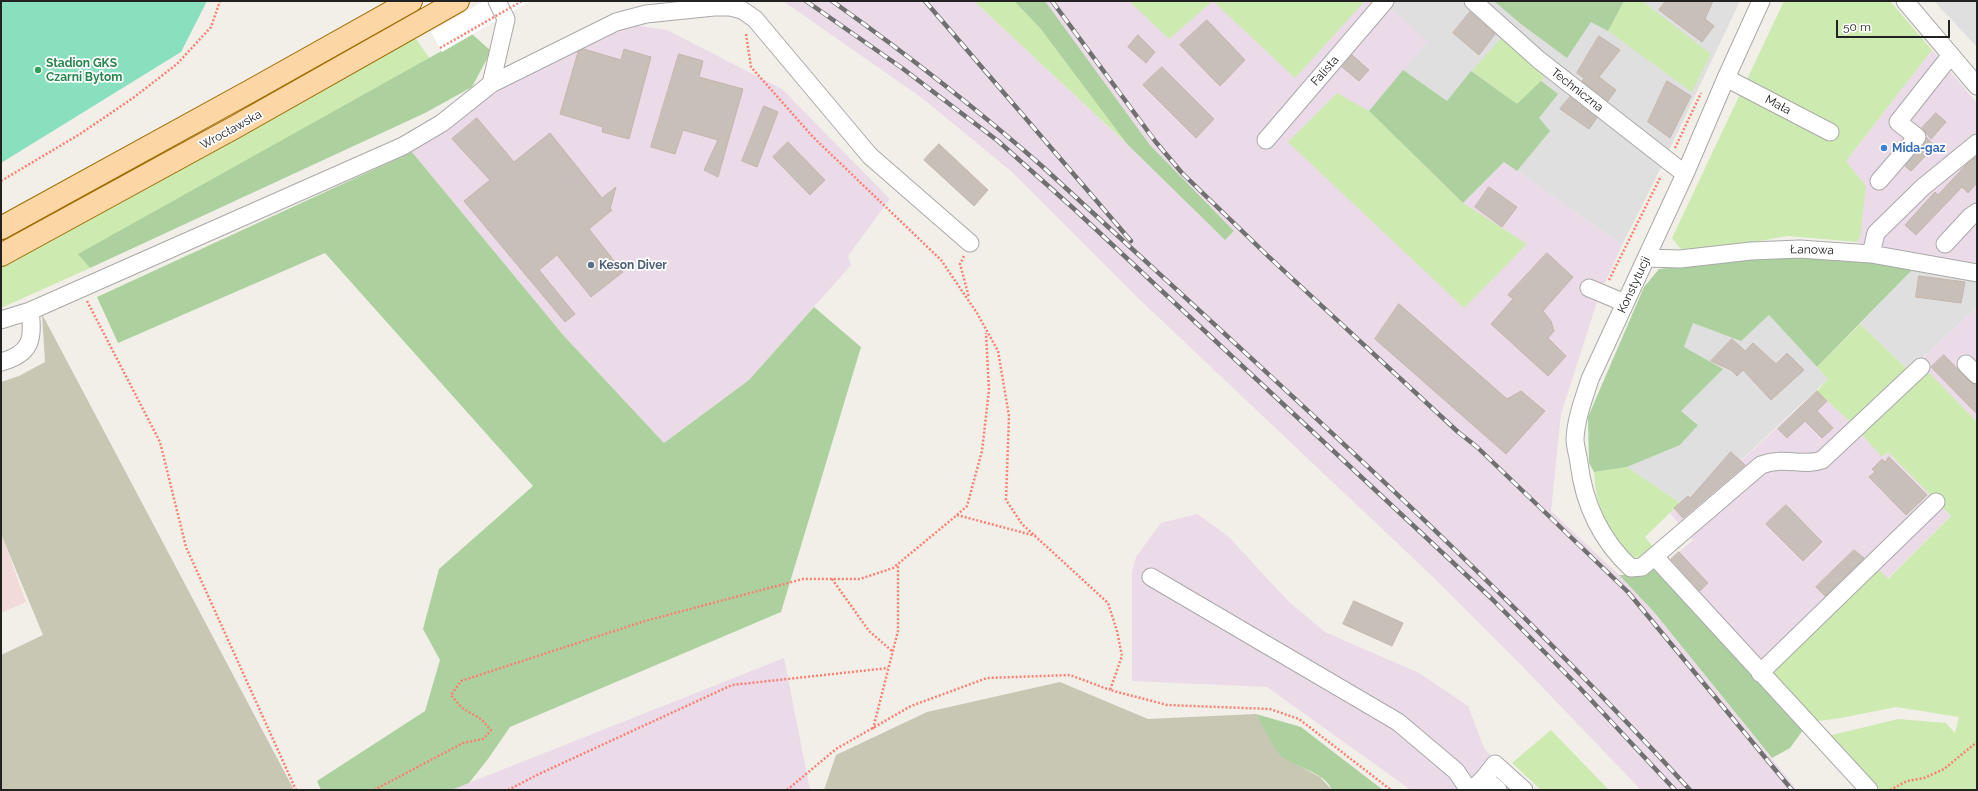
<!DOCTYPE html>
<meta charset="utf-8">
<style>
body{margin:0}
#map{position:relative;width:1978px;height:791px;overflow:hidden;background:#f2efe9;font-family:Raleway,sans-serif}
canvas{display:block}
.frame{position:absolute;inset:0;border:2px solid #222;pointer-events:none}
.scale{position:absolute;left:1836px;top:20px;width:114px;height:18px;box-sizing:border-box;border:2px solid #222;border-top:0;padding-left:5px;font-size:12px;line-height:14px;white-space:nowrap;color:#222;-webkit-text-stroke:3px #fff;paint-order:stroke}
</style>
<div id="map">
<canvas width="1978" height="791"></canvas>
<div class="frame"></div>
<div class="scale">50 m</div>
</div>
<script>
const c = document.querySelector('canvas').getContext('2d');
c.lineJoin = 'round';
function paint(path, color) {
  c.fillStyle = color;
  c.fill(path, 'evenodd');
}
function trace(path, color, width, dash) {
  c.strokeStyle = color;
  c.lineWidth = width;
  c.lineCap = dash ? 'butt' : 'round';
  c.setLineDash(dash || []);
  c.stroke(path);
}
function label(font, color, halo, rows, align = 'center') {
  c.font = font + ' Raleway,sans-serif';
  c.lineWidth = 3.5;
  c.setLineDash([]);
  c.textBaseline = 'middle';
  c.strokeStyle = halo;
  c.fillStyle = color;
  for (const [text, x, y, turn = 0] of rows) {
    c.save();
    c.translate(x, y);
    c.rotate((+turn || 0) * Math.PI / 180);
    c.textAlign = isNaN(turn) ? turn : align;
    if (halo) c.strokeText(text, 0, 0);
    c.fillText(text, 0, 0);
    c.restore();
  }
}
paint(new Path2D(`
 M 1381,1 L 1740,1 L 1652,186 L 1622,245 L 1504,162 L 1369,111 Z
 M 1934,1 L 1977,1 L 1977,47 Z
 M 1916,266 L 1977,278 L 1977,307 L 1909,371 L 1860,324 Z
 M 1769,315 L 1828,379 L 1741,460 L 1732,453 L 1690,498 L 1680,503 L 1627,467 L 1680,445 L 1698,424 L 1681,411 L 1684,347 L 1693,323 L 1741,340 Z`), '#e0dfdf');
paint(new Path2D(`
 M 1,533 L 26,602 L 1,613 Z`), '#f2dad9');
paint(new Path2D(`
 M 783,1 L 974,1 L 1127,144 L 1225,240 L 1234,231 L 1150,145 L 1045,1 L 1381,1 L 1428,41 L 1369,111 L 1463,203 L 1504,162 L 1622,245 L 1599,296 L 1561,414 L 1551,511 L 1619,575 L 1654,612 L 1797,790 L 1641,790 L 1521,665 L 1434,578 L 1138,298 L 1012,172 L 922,98 Z
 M 633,25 L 667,30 L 782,89 L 890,199 L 848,256 L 851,265 L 749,380 L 664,443 L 564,336 L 412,152 L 509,81 Z
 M 1932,50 L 1977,103 L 1977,278 L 1916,266 L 1857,242 L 1860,237 L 1846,161 Z
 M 1977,307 L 1977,422 L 1919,362 Z
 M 1817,391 L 1854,426 L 1883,457 L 1888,452 L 1951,516 L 1887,579 L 1877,567 L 1767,673 L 1667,563 L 1693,540 L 1670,513 L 1688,496 L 1690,498 L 1731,452 L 1742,460 Z
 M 1197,514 L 1228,536 L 1288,601 L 1325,632 L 1419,673 L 1468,706 L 1485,750 L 1529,790 L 1411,790 L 1267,687 L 1132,681 L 1132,573 L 1136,557 L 1161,523 Z
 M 784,658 L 810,790 L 451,790 Z`), '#ebdbe8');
paint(new Path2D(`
 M 42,314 L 294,790 L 1,790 L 1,655 L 43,635 L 1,534 L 1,382 L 19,376 L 45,362 Z
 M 1060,682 L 1148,719 L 1256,714 L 1286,759 L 1320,777 L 1332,790 L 824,790 L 836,755 L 927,712 Z`), '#c7c7b4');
paint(new Path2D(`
 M 974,1 L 1015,2 L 1040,28 L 1127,144 Z
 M 1131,1 L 1365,1 L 1295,78 L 1213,1 L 1169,39 L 1130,2 Z
 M 1624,1 L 1642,1 L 1711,54 L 1692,92 L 1608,31 Z
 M 1784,1 L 1890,1 L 1932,50 L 1846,161 L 1866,186 L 1860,237 L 1857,242 L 1787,236 L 1689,254 L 1679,247 L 1672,238 Z
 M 414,36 L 430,59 L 79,254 L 90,268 L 1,308 L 1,265 Z
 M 1502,37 L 1548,74 L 1518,105 L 1472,71 Z
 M 1337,93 L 1369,111 L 1463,203 L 1527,244 L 1464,308 L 1288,142 Z
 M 1860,324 L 1909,371 L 1919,362 L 1977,422 L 1977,790 L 1872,790 L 1828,736 L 1898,719 L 1946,723 L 1955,733 L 1959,717 L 1896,707 L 1841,718 L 1811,722 L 1767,673 L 1877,567 L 1888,579 L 1951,516 L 1888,452 L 1882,457 L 1854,426 L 1817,391 L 1828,379 L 1817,367 Z
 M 1627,467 L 1680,503 L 1645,537 L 1654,548 C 1650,552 1645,557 1639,558 C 1622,560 1600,511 1597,497 C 1595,489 1595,480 1594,472 Z
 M 1551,730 L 1609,790 L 1541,790 L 1512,763 Z`), '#cdebb0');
paint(new Path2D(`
 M 1014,1 L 1045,1 L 1150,145 L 1234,231 L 1225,240 L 1127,144 L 1040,28 Z
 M 1494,1 L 1624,1 L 1608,31 L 1591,22 L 1567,58 L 1521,24 Z
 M 472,34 L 491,51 L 472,87 L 425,113 L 90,268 L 78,254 Z
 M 1403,70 L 1447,101 L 1471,71 L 1517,104 L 1541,81 L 1558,94 L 1539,118 L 1550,131 L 1517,171 L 1504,162 L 1463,203 L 1369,111 Z
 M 412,152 L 564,336 L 664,443 L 749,380 L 814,307 L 861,347 L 781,612 L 510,727 L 488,759 L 469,783 L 451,790 L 321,790 L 317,781 L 425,711 L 440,660 L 423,629 L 439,569 L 533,486 L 325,253 L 118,343 L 97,297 Z
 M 1765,255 L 1852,257 L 1916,266 L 1817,367 L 1769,315 L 1741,341 L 1693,323 L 1684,347 L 1723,369 L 1681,411 L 1698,425 L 1680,445 L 1627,467 L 1594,472 L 1589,463 L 1588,417 L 1644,287 L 1659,269 Z
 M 1655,565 L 1803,730 L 1790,748 L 1772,758 L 1654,612 L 1619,575 L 1643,575 Z
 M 1256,714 L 1301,727 L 1383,790 L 1332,790 C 1325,773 1301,769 1287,760 C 1272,751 1265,728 1256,714 Z`), '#add19e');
paint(new Path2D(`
 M 1,1 L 207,1 L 181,52 L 1,163 Z`), '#88e0be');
paint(new Path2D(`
 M 484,1 L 530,1 L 442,52 L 431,32 Z`), '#fff');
const building = new Path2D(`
 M 1666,1 L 1713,1 L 1705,19 L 1714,26 L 1702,42 L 1659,10 Z
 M 1470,12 L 1495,34 L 1479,55 L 1453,33 Z
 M 1207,20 L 1245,60 L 1220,86 L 1180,45 Z
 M 1138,35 L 1155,52 L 1146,63 L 1128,47 Z
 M 1599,36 L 1620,50 L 1599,77 L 1616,90 L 1608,101 L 1582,81 L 1584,78 L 1577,73 Z
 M 584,49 L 621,60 L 624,49 L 651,57 L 629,139 L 602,132 L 603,127 L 560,114 L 578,52 Z
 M 679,54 L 703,61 L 699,77 L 743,89 L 718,177 L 704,170 L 718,140 L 683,130 L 675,154 L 651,147 Z
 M 1352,55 L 1369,70 L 1359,81 L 1342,67 Z
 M 1162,67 L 1214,119 L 1196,138 L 1143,85 Z
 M 1667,81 L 1691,96 L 1670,138 L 1648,122 Z
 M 1570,97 L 1597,118 L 1589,129 L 1560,109 Z
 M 764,106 L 778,112 L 757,167 L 742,161 Z
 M 1936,113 L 1946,122 L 1931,139 L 1922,128 Z
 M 477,118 L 514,162 L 550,133 L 602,198 L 616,187 L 610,209 L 612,210 L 589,229 L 623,272 L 591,297 L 557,255 L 539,270 L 575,314 L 565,322 L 464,201 L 490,180 L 452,139 Z
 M 1927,138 L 1935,146 L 1911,171 L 1905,166 Z
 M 788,142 L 825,180 L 810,195 L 773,157 Z
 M 939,144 L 988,190 L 974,206 L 924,160 Z
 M 1977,156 L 1977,183 L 1968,193 L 1962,187 L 1916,235 L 1905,225 L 1935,192 L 1938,195 L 1966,165 Z
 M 1489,187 L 1517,207 L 1502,227 L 1475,207 Z
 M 1547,253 L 1573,277 L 1543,311 L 1551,321 L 1554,331 L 1548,338 L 1566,356 L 1548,376 L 1491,324 L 1513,299 L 1508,295 Z
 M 1919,276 L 1965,282 L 1961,303 L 1916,297 Z
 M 1399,304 L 1507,399 L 1521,391 L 1545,411 L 1506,454 L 1375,339 Z
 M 1732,339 L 1745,351 L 1753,343 L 1776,364 L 1787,353 L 1804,370 L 1771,400 L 1743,370 L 1737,376 L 1731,370 L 1711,361 Z
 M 1944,355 L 1970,382 L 1977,385 L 1977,414 L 1931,367 Z
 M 1817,391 L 1827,401 L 1817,411 L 1833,428 L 1822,438 L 1805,421 L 1787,438 L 1778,429 Z
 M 1731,452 L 1745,465 L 1683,518 L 1674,508 L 1688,496 L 1690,498 Z
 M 1889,457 L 1927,495 L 1906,515 L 1869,477 L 1875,472 L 1872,469 L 1882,459 L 1885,462 Z
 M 1786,505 L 1822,542 L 1803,561 L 1766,524 Z
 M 1854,550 L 1864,558 L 1825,596 L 1816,587 Z
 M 1679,552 L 1708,583 L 1700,591 L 1671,559 Z
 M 1354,601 L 1403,623 L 1392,646 L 1343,624 Z`);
paint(building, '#c7bfb8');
trace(building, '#c4b6ab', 1);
const minor = new Path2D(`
 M 1473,1 L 1539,60 L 1685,174
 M 1761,1 L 1726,78 L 1685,174 L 1590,379 C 1584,398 1576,418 1575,439 C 1575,446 1578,455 1579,463 C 1584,504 1601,540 1631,568 L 1642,567 L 1761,465 C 1786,456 1802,467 1822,460 L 1921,367
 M 1905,1 L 1977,86
 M 1726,78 L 1830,132
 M 491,84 L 506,19 L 497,1
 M 1266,140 L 1385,1
 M 1879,181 L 1917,137 L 1898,122 L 1951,55
 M 1945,244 L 1970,217 L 1977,212
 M 1871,254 L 1876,233 L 1923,187 L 1977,143
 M 1646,258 L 1680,259 L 1751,251 L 1800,249 L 1871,254 L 1977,273
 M 1589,288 L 1625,303
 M 1,320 L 30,311 L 403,146 L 442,123 L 491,84 L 616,22 L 646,14 L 714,7 L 730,7 L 742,10 L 755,19 L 870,156 L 970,243
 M 1,362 C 31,354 34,339 30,311
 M 1966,364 L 1977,375
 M 1655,557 L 1869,790
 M 1151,577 L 1398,722 L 1456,771 L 1469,790
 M 1760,673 L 1936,502
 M 1484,778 L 1495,764 L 1524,790
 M 1477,785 L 1484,778 L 1498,790`);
const major = new Path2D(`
 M 1,228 L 254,89 L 411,1
 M 1,255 L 237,126 L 458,1`);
trace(minor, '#a9a9a9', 19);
trace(major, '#a06b00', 24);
trace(new Path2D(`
 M 746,34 L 751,67 L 813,137 L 941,260 L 977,313 L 998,351 L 1009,416 L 1006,500 L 1022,524 L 1108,603 L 1117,631 L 1122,656 L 1110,690 L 1167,705 L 1270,709 L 1299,719 L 1391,790
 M 1675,148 L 1701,93
 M 1,181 L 80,134 L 133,98 L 177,64 L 211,27 L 220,1
 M 964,256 L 960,264 L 969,297
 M 1609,280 L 1661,176
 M 87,301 L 160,442 L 186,547 L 296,790
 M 957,515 L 967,506 L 982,451 L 989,390 L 986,333
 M 832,579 L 869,631 L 892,651
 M 873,729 L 898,631 L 898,564
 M 374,790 L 463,743 L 483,739 L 491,730 L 481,719 L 462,708 L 451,695 L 461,681 L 645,621 L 803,579 L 860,579 L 893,568 L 957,515 L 1036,536
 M 508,790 L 539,774 L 732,685 L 888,668
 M 787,790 L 836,749 L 911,706 L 987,678 L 1070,675 L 1110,690
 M 1890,790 L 1907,781 L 1924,778 L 1944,769 L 1977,742`), '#fa8072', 2.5, [2, 2]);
trace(minor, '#fff', 17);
trace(major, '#fcd6a4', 22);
const rail = new Path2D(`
 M 806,1 L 902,68 L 998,141 L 1073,208 L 1492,599 L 1578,686 L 1675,790
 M 832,1 C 905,53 976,108 1043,167 C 1263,370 1488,569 1690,790
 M 925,1 L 1131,241
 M 1052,1 L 1155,141 L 1182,173 L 1269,257 L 1458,432 L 1477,447 L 1628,592 L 1792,790`);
trace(rail, '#707070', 4.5);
trace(rail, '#fff', 3, [9]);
trace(new Path2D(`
 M 440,48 L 522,1`), '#fa8072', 2.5, [2, 2]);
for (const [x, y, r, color] of [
 [38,70,4,"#2e9e5b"],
 [1884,148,4,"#3f7fe0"],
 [591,265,4,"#5c6f8a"]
]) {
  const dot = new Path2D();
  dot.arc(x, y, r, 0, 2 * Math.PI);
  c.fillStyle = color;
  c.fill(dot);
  trace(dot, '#fff', 1.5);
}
label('bold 12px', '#27864d', '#fff', [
 ["Stadion GKS",46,63],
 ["Czarni Bytom",46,77]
], 'left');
label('12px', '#222', '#fff', [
 ["Falista",1325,71,-49],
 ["Techniczna",1577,90,38],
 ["Mała",1778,105,28],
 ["Wrocławska",231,130,-29],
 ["Łanowa",1812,250,1],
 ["Konstytucji",1634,285,-65]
]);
label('bold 12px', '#366cbe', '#fff', [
 ["Mida-gaz",1892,148]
], 'left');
label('bold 12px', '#4e5e75', '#fff', [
 ["Keson Diver",599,265]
], 'left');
</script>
